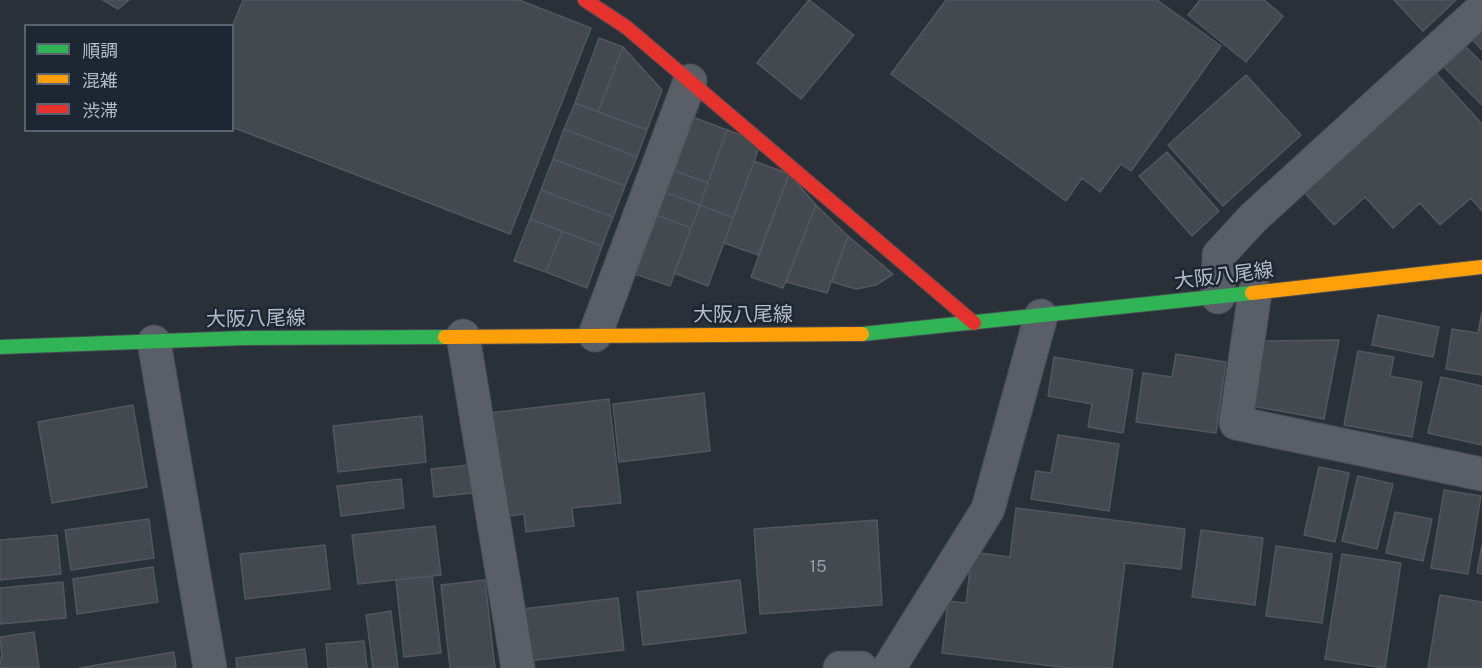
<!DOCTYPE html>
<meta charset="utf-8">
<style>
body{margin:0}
#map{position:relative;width:1482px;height:668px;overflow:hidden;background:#2a3038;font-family:"Public Sans","Noto Sans JP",sans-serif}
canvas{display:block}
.legend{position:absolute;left:24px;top:24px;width:210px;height:108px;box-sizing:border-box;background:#1d2633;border:2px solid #59626f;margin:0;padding:8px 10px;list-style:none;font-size:18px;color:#b4bcc9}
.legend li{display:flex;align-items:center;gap:12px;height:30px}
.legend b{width:30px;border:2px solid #59626f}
</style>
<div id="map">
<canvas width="1482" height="668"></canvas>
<ul class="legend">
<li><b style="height:8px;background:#30b455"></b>順調</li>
<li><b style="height:8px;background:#ff9f0a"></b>混雑</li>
<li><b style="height:8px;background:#e5322d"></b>渋滞</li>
</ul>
</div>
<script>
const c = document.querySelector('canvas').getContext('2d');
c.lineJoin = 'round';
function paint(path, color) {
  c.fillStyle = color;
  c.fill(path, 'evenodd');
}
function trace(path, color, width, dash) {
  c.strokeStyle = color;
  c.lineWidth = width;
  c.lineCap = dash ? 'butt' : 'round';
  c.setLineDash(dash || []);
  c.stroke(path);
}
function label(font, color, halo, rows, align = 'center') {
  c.font = font + ' "Public Sans","Noto Sans JP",sans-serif';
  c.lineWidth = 5;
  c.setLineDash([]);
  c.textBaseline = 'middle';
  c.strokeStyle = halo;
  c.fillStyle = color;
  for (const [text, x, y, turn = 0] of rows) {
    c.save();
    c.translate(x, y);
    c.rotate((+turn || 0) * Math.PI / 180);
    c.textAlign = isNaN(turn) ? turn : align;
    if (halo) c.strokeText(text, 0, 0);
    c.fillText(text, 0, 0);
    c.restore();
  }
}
const building = new Path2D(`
 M 103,0 L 129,0 L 118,9 Z
 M 243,0 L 519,0 L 591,28 L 510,234 L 232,127 L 232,27 Z
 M 809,0 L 854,35 L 801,99 L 757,63 Z
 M 946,0 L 1157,0 L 1221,46 L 1131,171 L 1121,164 L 1100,192 L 1082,178 L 1066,201 L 891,74 Z
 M 1200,0 L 1264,0 L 1283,16 L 1246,62 L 1188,15 Z
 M 1394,0 L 1456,0 L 1423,31 Z
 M 1482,29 L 1482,50 L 1472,39 Z
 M 599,38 L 623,47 L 598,112 L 575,103 Z
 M 623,47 L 662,90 L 647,130 L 598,112 Z
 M 1466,47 L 1482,63 L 1482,105 L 1444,67 Z
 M 1435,72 L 1482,124 L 1482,211 L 1471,198 L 1440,225 L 1420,203 L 1393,228 L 1365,197 L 1334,225 L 1304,192 Z
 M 1246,75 L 1301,135 L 1223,206 L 1168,145 Z
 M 575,103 L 647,130 L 637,157 L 564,129 Z
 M 690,116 L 727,130 L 708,183 L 670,169 Z
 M 564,129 L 637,157 L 625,186 L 553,159 Z
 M 727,130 L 761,142 L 733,218 L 700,205 Z
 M 1167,152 L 1219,211 L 1192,236 L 1139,176 Z
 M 553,159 L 625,186 L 613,217 L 541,190 Z
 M 754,161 L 789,174 L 758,255 L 724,243 Z
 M 670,169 L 708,183 L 700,205 L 661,191 Z
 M 789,174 L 816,205 L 783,288 L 751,277 Z
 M 541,190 L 613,217 L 602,246 L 530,219 Z
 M 661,191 L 700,205 L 691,228 L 653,214 Z
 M 700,205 L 733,218 L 708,286 L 674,273 Z
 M 816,205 L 848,236 L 827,293 L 786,282 Z
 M 653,214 L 691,228 L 670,286 L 632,273 Z
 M 530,219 L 562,231 L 546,272 L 514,261 Z
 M 562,231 L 602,246 L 587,288 L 546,272 Z
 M 848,236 L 893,274 L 876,285 L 856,289 L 832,282 Z
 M 1482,312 L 1482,375 L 1446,369 L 1452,329 L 1478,333 Z
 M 1378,315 L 1439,327 L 1433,357 L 1372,345 Z
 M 1339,340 L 1324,419 L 1252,406 L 1264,341 Z
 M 1358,351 L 1394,357 L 1390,376 L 1422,382 L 1412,437 L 1344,425 Z
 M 1176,354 L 1226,362 L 1216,433 L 1136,422 L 1143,373 L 1172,377 Z
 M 1054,357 L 1133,370 L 1123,433 L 1088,427 L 1092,404 L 1048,396 Z
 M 1441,377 L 1482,386 L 1482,445 L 1428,433 Z
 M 704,393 L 710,451 L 619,462 L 613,404 Z
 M 609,399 L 621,503 L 572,508 L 574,526 L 526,532 L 524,514 L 500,517 L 489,413 Z
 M 133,405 L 147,487 L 52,503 L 38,422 Z
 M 422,416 L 426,462 L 338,472 L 333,426 Z
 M 1058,435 L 1119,444 L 1109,511 L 1031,499 L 1036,471 L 1051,473 Z
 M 469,465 L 473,493 L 434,497 L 431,469 Z
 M 1319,467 L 1349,473 L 1335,542 L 1304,535 Z
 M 1358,476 L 1393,484 L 1377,549 L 1342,541 Z
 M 401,479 L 404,508 L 341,516 L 337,486 Z
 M 1444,490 L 1481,496 L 1468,574 L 1431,568 Z
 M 1016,508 L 1185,529 L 1181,569 L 1125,563 L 1112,668 L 1070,668 L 942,653 L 948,601 L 966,603 L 972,552 L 1010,557 Z
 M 1395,512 L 1432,519 L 1423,561 L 1386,553 Z
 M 149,519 L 154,558 L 71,570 L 65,530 Z
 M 877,520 L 882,605 L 760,614 L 754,529 Z
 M 435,526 L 441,575 L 358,584 L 352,535 Z
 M 1201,530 L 1263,538 L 1255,605 L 1192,597 Z
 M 57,535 L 61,574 L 0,580 L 0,540 Z
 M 325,545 L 330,589 L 245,599 L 240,554 Z
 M 1482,545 L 1482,574 L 1477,573 Z
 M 1276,546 L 1332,554 L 1322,623 L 1266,616 Z
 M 1342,554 L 1401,563 L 1385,668 L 1325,659 Z
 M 153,567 L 158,602 L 77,614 L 73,579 Z
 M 432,576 L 441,653 L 404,657 L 396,580 Z
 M 485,580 L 495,668 L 450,668 L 441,585 Z
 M 740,580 L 746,633 L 643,645 L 637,592 Z
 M 63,582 L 66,618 L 0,624 L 0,588 Z
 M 1440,595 L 1482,602 L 1482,668 L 1428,668 Z
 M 618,598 L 624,650 L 528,661 L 522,609 Z
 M 391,611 L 398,668 L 373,668 L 366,615 Z
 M 34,632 L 39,668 L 0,668 L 0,658 L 2,658 L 0,637 Z
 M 364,641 L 367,668 L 328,668 L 326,644 Z
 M 305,649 L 307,668 L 237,668 L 236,658 Z
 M 174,652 L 176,668 L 79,668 Z`);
paint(building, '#444950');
trace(building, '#52575f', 1.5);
const street = new Path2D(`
 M 1255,292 L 1236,423 L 1482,474
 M 1218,297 L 1219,255 L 1253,218 L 1482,9
 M 595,335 L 690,81
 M 463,336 L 518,668
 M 154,342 L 210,668
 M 840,668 L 861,668
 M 889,668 L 988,509 L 1041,316`);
const fast = new Path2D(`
 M 862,334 L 1252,293
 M 0,347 L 244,338 L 445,337`);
const slow = new Path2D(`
 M 1252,293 L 1482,267
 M 445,337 L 862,334`);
const jam = new Path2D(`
 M 585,0 L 626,27 L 974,323`);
trace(street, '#484c53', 35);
trace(fast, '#484c53', 16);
trace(slow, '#484c53', 16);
trace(jam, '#484c53', 16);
trace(street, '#5a5e66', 33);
trace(fast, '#30b455', 14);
trace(slow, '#ff9f0a', 14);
trace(jam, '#e5322d', 14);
label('16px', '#989fab', null, [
 ["15",818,567]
]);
label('20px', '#b4bcc9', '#1d2633', [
 ["大阪八尾線",1224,276,-7],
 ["大阪八尾線",743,315],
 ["大阪八尾線",256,319,-1]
]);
</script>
